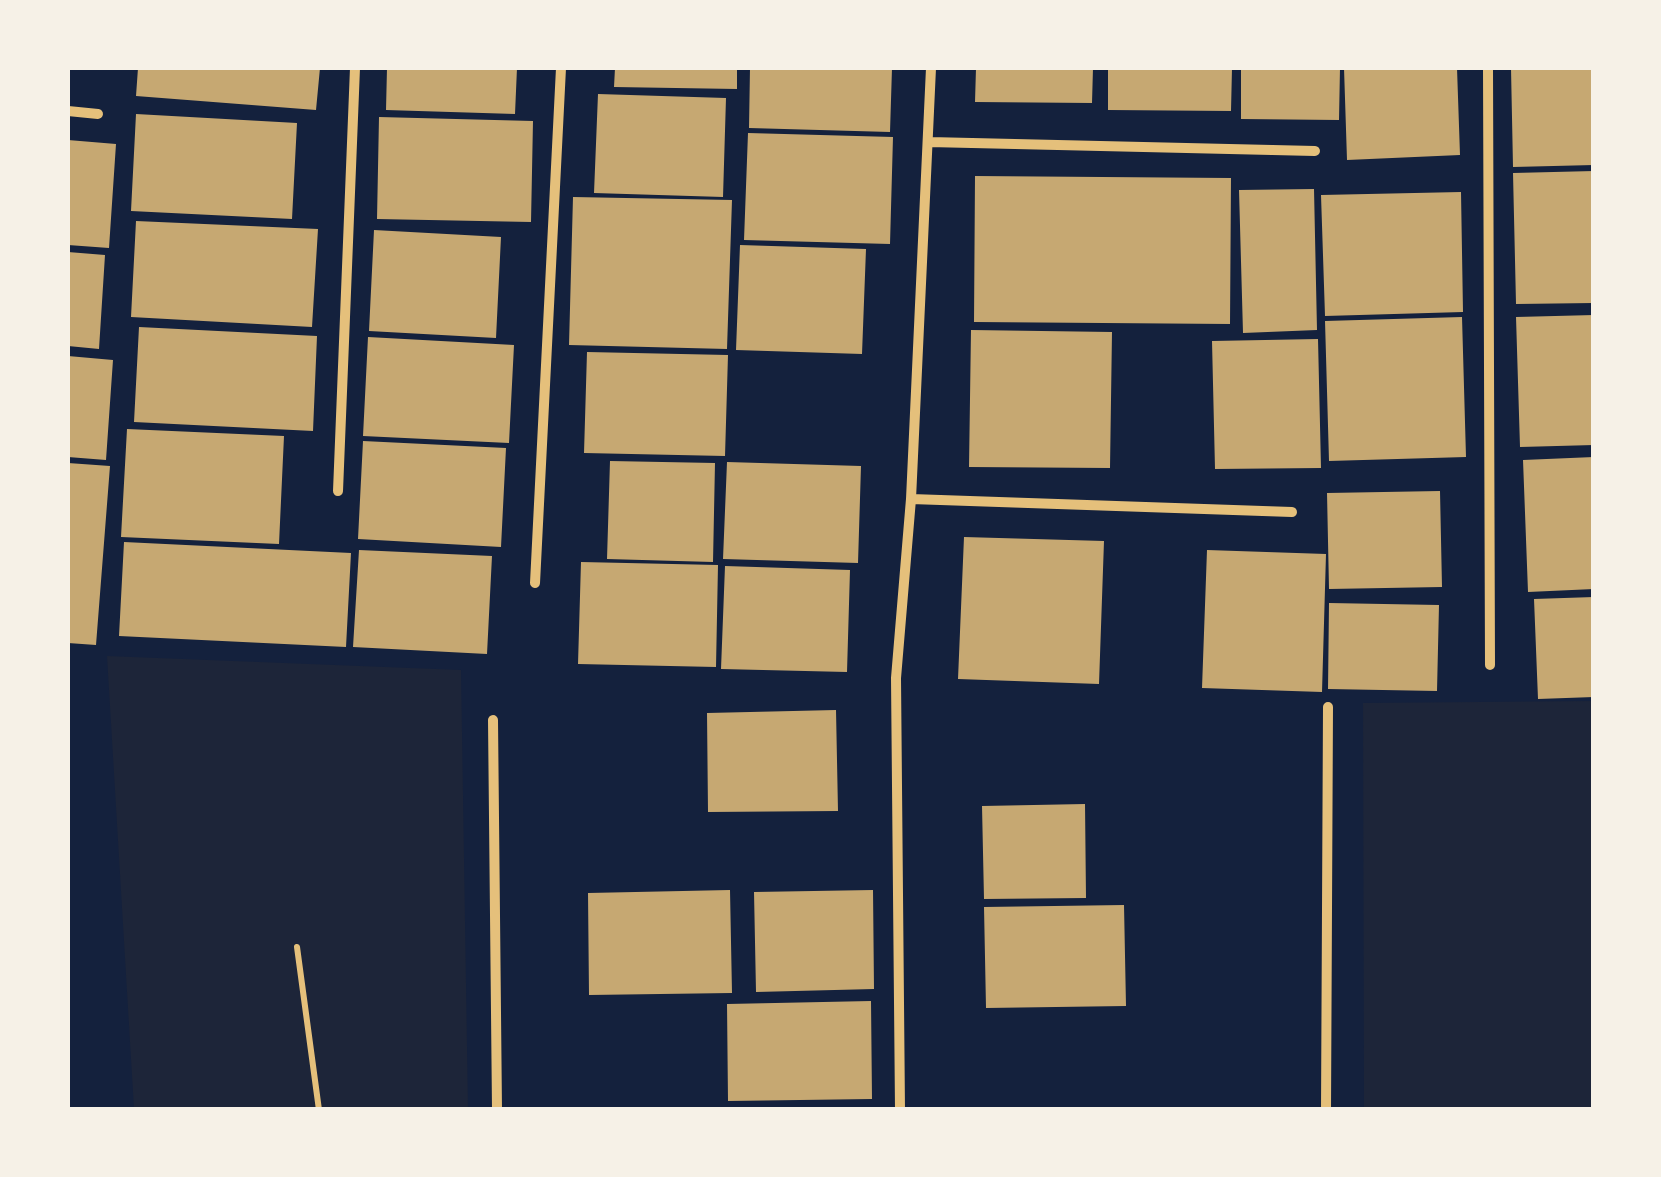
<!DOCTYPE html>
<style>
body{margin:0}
#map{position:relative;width:1661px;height:1177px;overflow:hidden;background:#14213d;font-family:Ubuntu,sans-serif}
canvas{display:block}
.frame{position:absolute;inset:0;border:70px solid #f6f1e7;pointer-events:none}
</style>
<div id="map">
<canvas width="1661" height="1177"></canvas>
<div class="frame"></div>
</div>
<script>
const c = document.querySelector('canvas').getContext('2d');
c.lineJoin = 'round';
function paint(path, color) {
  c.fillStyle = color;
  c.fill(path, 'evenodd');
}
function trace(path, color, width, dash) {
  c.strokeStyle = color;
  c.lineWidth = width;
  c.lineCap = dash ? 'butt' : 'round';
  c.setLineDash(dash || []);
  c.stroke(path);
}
paint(new Path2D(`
 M 107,656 L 461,670 L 468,1109 L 134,1109 Z
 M 1593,701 L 1593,1109 L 1364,1109 L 1363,703 Z`), '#1d2539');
paint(new Path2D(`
 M 138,68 L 320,68 L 316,110 L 136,96 Z
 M 387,68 L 517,68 L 515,114 L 386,110 Z
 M 615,68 L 737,68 L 737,89 L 614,87 Z
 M 750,68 L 892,68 L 890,132 L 749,128 Z
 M 976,68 L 1093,68 L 1092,103 L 975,102 Z
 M 1108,68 L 1232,68 L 1231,111 L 1108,110 Z
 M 1241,68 L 1340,68 L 1339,120 L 1241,119 Z
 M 1344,68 L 1457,68 L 1460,155 L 1347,160 Z
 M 1511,68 L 1594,68 L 1594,165 L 1513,167 Z
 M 598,94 L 726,98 L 723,197 L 594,193 Z
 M 136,114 L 297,123 L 292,219 L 131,211 Z
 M 379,117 L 533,121 L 531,222 L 377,219 Z
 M 748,133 L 893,137 L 890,244 L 744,240 Z
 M 68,140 L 116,144 L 109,248 L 68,245 Z
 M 1594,171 L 1594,303 L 1516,304 L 1513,173 Z
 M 975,176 L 1231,178 L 1230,324 L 974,322 Z
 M 1314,189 L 1317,330 L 1243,333 L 1239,190 Z
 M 1461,192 L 1463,312 L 1325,316 L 1321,195 Z
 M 573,197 L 732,200 L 727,349 L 569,345 Z
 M 136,221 L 318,229 L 312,327 L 131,317 Z
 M 374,230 L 501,237 L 496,338 L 369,331 Z
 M 740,245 L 866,249 L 862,354 L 736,350 Z
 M 68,252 L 105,255 L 99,349 L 68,346 Z
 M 1594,315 L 1594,445 L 1520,447 L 1516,317 Z
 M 1462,317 L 1466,457 L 1329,461 L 1325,321 Z
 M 139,327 L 317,336 L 313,431 L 134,422 Z
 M 971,330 L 1112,332 L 1110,468 L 969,467 Z
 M 368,337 L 514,345 L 509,443 L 363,436 Z
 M 1318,339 L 1321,468 L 1215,469 L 1212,341 Z
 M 587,352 L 728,355 L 725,456 L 584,453 Z
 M 68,356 L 113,360 L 106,460 L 68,457 Z
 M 127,429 L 284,436 L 279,544 L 121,537 Z
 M 363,441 L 506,448 L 501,547 L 358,539 Z
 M 1594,457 L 1594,589 L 1528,592 L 1523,460 Z
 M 610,461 L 715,463 L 713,562 L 607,559 Z
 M 727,462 L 861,466 L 858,563 L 723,559 Z
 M 68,463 L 110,466 L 96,645 L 68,643 Z
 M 1440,491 L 1442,587 L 1329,589 L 1327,493 Z
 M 964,537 L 1104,541 L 1099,684 L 958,679 Z
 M 124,542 L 351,553 L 346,647 L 119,636 Z
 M 359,550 L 492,556 L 487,654 L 353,647 Z
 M 1207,550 L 1326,554 L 1322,692 L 1202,688 Z
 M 581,562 L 718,565 L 716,667 L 578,664 Z
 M 725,566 L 850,570 L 847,672 L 721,669 Z
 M 1594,597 L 1594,697 L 1538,699 L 1534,599 Z
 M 1329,603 L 1439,605 L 1437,691 L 1328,689 Z
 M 836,710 L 838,811 L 708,812 L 707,713 Z
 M 1085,804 L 1086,898 L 984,899 L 982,806 Z
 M 730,890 L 732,993 L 589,995 L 588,893 Z
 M 873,890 L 874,989 L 756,992 L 754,892 Z
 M 1124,905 L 1126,1006 L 986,1008 L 984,907 Z
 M 871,1001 L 872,1099 L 728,1101 L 727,1004 Z`), '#c6a872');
trace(new Path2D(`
 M 297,947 L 319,1110`), '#e5c07b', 6);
trace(new Path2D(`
 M 1488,68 L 1490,665
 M 68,111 L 98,114
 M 929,142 L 1315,151
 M 338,491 L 355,68
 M 911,499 L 1292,512
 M 535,583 L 561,68
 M 493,720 L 497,1110
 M 900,1110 L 896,678 L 911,499 L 931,68
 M 1326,1110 L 1328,707`), '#e5c07b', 10);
</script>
